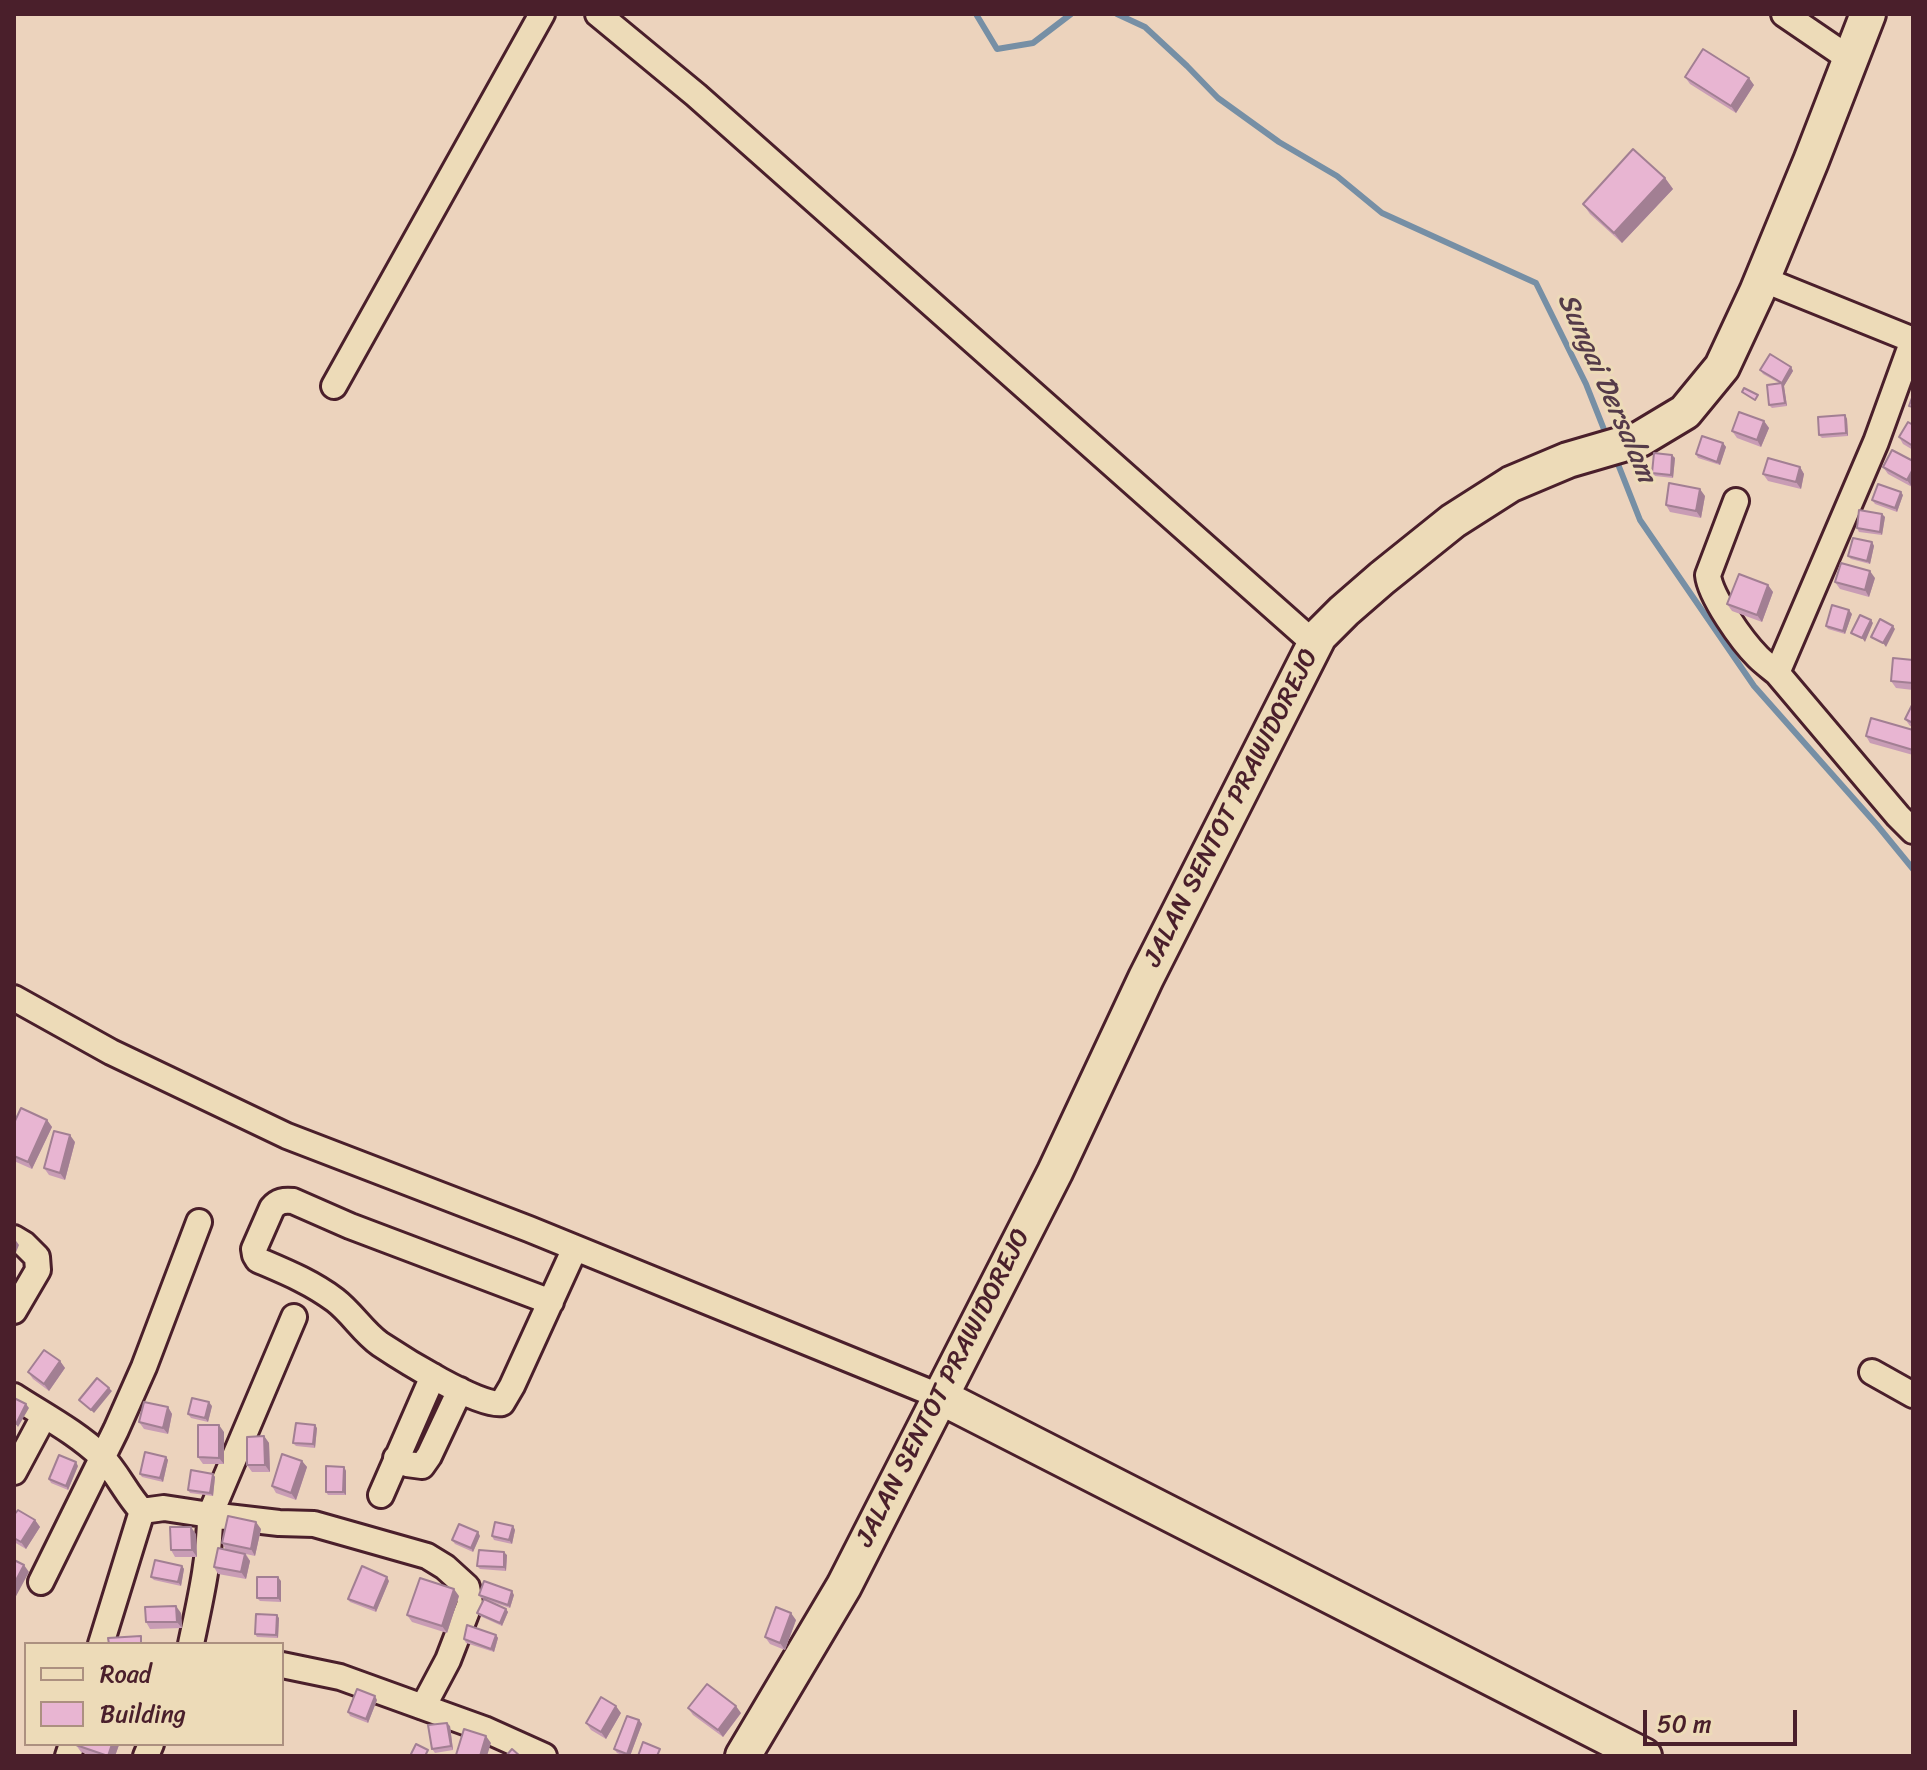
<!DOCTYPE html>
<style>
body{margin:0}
#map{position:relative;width:1927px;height:1770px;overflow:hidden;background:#ecd3bd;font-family:Sriracha,sans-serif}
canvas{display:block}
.frame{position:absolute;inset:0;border:16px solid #4a1f2b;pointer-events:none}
.legend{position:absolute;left:24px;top:1642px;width:260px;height:104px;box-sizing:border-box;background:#eddbb8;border:2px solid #ac9080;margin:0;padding:10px 14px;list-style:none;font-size:24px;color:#4a1f2b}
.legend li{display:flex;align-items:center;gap:16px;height:40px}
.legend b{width:40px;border:2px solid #ac9080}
.scale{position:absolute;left:1643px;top:1710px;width:154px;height:36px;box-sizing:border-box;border:4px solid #4a1f2b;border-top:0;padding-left:10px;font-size:24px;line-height:28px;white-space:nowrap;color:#4a1f2b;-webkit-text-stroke:6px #eddbb8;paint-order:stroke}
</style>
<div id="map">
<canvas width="1927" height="1770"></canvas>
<div class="frame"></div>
<ul class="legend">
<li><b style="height:10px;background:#eddbb8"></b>Road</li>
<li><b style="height:22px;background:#e8b5d2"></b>Building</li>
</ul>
<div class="scale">50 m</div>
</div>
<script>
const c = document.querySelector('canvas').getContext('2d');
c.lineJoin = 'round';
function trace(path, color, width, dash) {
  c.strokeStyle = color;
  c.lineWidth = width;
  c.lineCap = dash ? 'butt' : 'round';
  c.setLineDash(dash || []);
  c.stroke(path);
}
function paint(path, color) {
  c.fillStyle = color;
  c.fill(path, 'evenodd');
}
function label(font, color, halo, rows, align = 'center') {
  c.font = font + ' Sriracha,sans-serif';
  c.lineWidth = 6;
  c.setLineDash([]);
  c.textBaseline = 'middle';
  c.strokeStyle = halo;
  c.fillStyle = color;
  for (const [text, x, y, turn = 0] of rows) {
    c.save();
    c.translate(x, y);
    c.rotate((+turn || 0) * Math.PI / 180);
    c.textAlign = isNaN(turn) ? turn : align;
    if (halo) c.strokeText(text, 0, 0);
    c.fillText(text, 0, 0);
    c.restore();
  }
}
trace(new Path2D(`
 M 976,14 L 997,49 L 1033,43 L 1071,14
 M 1117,14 L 1145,27 L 1187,66 L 1218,98 L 1279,142 L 1337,176 L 1382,213 L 1536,283 L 1586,384 L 1607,437
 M 1616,459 L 1640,520 L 1754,686 L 1877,825 L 1913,869`), '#768fa5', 6);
const street = new Path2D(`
 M 598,14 L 696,95 L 1315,644
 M 1784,14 L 1850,59
 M 1762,279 L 1913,340
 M 1913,340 L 1876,442 L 1777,673 L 1898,816 L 1913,831
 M 334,386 L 542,14
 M 1736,501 L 1708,575 C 1710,596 1742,641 1758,657 C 1764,663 1771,668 1777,673
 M 14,998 L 111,1052 L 287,1136 L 529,1229 L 939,1396
 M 14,1238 L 24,1244 L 37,1257 L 38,1270 L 14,1311
 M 551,1302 L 350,1226 L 293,1201 C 284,1200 278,1201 272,1208 L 254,1249 L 255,1255 L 258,1260 C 286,1272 311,1282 335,1300 C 352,1313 363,1332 380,1344 C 401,1358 480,1408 502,1403 L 512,1386 L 575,1248
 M 294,1317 L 210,1515 L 279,1523 L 314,1524 L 427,1556 L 445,1567 L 467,1587 L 470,1603 L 448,1660 L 423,1707 L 484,1729 L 544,1756
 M 1872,1372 L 1913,1395
 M 14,1396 C 43,1415 76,1432 101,1456 C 117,1472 126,1494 142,1511 L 101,1644
 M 396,1458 L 407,1464 L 422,1466 L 429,1456 L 460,1390
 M 14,1472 L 44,1416
 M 381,1495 L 433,1376
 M 142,1511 L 164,1508 L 210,1515 C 210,1559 200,1601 191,1644
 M 41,1582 L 116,1430 L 144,1367 L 199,1222
 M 282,1665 L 340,1677 L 423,1707
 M 68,1756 L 72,1744
 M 146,1756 L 151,1744`);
const secondary = new Path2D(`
 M 939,1396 L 1644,1756
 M 743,1756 L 844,1586 L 1055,1172 L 1146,978 L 1319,636 L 1344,611 L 1382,578 L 1453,521 L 1511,484 L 1568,460 L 1640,439 L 1685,412 L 1722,367 L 1757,292 L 1811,161 L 1868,14`);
trace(street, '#4a1f2b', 30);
trace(secondary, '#4a1f2b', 40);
trace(street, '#eddbb8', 24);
trace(secondary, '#eddbb8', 34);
paint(new Path2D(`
 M 1685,77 L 1754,85 L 1736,113 L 1690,84 Z
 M 1665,178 L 1673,189 L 1622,243 L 1590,214 L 1583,204 Z
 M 1791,367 L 1793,371 L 1784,386 L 1787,406 L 1772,408 L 1769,405 L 1779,383 L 1763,374 L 1760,370 Z
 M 1845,415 L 1847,419 L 1848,436 L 1822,438 L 1819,435 Z
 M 1764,421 L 1769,428 L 1761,447 L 1737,438 L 1732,431 Z
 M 1913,425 L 1913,450 L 1903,444 L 1899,437 Z
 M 1723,443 L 1726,447 L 1720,465 L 1698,458 L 1696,454 Z
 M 1672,455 L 1675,458 L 1673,478 L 1655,476 L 1652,473 Z
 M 1913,461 L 1912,487 L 1888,474 L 1883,467 Z
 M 1800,467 L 1804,474 L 1801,489 L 1768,481 L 1763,474 Z
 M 1903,495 L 1897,512 L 1875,504 L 1872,500 Z
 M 1705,496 L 1701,518 L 1670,512 L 1666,505 Z
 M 1882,514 L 1885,517 L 1882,535 L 1859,532 L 1857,528 Z
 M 1872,542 L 1874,546 L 1870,564 L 1851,559 L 1848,556 Z
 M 1875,578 L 1869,597 L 1840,589 L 1835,582 Z
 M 1768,585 L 1773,592 L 1762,622 L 1732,611 L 1727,604 Z
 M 1852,614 L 1845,634 L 1828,629 L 1826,626 Z
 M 1913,660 L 1913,690 L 1896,688 L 1891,681 Z
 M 1913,705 L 1913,727 L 1910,726 L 1905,719 Z
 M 1913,730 L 1913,755 L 1870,743 L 1866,736 Z
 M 47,1120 L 52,1127 L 32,1169 L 14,1161 L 14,1123 Z
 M 75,1142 L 65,1180 L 49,1175 L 44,1168 Z
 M 60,1361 L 65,1368 L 49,1391 L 33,1379 L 28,1372 Z
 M 212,1406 L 208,1422 L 191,1418 L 188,1414 Z
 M 168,1407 L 172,1414 L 168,1434 L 144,1429 L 139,1422 Z
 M 317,1428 L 315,1448 L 296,1446 L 293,1443 Z
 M 224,1432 L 224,1464 L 203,1464 L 198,1457 Z
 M 264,1436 L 269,1443 L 270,1472 L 252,1472 L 247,1465 Z
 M 166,1457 L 168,1460 L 163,1482 L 142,1477 L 140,1474 Z
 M 302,1461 L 307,1467 L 296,1500 L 276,1493 L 272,1486 Z
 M 78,1466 L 68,1490 L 51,1483 L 49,1479 Z
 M 344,1467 L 346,1471 L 346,1495 L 328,1495 L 326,1492 Z
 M 213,1474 L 215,1477 L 213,1496 L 190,1493 L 188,1490 Z
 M 14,1515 L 35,1520 L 40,1527 L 26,1549 L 14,1542 Z
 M 513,1526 L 515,1530 L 512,1544 L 494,1540 L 492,1536 Z
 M 261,1529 L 255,1556 L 246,1554 L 250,1561 L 246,1579 L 218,1574 L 214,1567 L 226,1550 L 222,1543 Z
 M 196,1534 L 197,1557 L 175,1557 L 171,1550 Z
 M 480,1536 L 473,1552 L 455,1544 L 452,1540 Z
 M 507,1555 L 506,1571 L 480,1569 L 477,1566 Z
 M 182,1566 L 184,1569 L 181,1586 L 154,1580 L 151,1577 Z
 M 281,1581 L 281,1602 L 260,1601 L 257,1598 Z
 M 389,1581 L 376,1612 L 350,1602 L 348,1599 Z
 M 479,1595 L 514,1595 L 510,1608 L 487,1600 L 506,1609 L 508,1612 L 502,1626 L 480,1616 L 477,1613 L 484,1599 L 481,1598 Z
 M 459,1596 L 447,1633 L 412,1622 L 407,1615 Z
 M 181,1613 L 182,1628 L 150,1629 L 146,1622 Z
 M 279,1618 L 278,1638 L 257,1637 L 255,1634 Z
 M 796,1620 L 785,1650 L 770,1644 L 765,1637 Z
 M 496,1635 L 498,1638 L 494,1652 L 466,1643 L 464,1639 Z
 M 377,1700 L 368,1723 L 350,1716 L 348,1712 Z
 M 688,1708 L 741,1713 L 723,1737 L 693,1715 Z
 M 621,1713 L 606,1739 L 591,1730 L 586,1723 Z
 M 639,1720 L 642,1724 L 630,1756 L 625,1756 L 617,1753 L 614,1749 Z
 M 450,1726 L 453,1750 L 435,1753 L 432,1749 Z
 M 76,1745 L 119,1745 L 115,1756 L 91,1756 L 81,1752 Z`), '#c89cb5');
paint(new Path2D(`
 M 1749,78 L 1754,85 L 1736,113 L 1731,106 Z
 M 1665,178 L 1673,189 L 1622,243 L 1614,233 Z
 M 1791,367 L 1793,371 L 1784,386 L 1782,383 Z
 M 1782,383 L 1784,386 L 1787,406 L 1785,403 Z
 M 1845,415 L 1847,419 L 1848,436 L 1846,433 Z
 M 1764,421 L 1769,428 L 1761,447 L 1757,440 Z
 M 1723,443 L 1726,447 L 1720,465 L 1717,462 Z
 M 1672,455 L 1675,458 L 1673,478 L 1671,475 Z
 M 1800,467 L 1804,474 L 1801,489 L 1796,482 Z
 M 1913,469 L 1913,485 L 1912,487 L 1907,480 Z
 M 1700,489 L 1705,496 L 1701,518 L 1696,511 Z
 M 1901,492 L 1903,495 L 1897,512 L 1895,508 Z
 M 1882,514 L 1885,517 L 1882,535 L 1880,532 Z
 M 1872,542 L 1874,546 L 1870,564 L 1867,561 Z
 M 1870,571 L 1875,578 L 1869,597 L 1865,590 Z
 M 1768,585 L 1773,592 L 1762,622 L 1757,615 Z
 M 1849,610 L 1852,614 L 1845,634 L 1843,631 Z
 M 1871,620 L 1873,623 L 1865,642 L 1862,638 Z
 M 1893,626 L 1895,629 L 1886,647 L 1883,643 Z
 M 47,1120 L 52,1127 L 32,1169 L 28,1162 Z
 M 70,1135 L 75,1142 L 65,1180 L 60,1173 Z
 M 14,1238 L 19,1245 L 14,1257 Z
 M 60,1361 L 65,1368 L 49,1391 L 44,1384 Z
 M 109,1388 L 112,1391 L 94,1413 L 91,1410 Z
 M 209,1402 L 212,1406 L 208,1422 L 205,1418 Z
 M 26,1404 L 29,1408 L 18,1427 L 16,1424 Z
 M 168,1407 L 172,1414 L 168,1434 L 163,1428 Z
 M 219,1425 L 224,1432 L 224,1464 L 219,1458 Z
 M 315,1425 L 317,1428 L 315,1448 L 313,1444 Z
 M 264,1436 L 269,1443 L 270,1472 L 265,1465 Z
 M 166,1457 L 168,1460 L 163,1482 L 160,1478 Z
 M 302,1461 L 307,1467 L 296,1500 L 291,1493 Z
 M 76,1462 L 78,1466 L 68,1490 L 66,1486 Z
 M 344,1467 L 346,1471 L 346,1495 L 343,1492 Z
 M 213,1474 L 215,1477 L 213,1496 L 210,1493 Z
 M 35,1520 L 40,1527 L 26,1549 L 21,1542 Z
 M 256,1522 L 261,1529 L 255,1556 L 251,1549 Z
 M 513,1526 L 515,1530 L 512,1544 L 509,1540 Z
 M 191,1527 L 196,1534 L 197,1557 L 192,1550 Z
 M 478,1532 L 480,1536 L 473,1552 L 471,1548 Z
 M 504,1552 L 507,1555 L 506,1571 L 504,1567 Z
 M 245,1554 L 250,1561 L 246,1579 L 241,1572 Z
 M 24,1565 L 29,1572 L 14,1600 L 14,1584 Z
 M 182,1566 L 184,1569 L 181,1586 L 178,1582 Z
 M 278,1577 L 281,1581 L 281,1602 L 278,1598 Z
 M 387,1577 L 389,1581 L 376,1612 L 374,1608 Z
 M 454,1589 L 459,1596 L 447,1633 L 442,1626 Z
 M 512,1591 L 514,1595 L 510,1608 L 508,1605 Z
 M 176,1606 L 181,1613 L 182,1628 L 177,1622 Z
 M 506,1609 L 508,1612 L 502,1626 L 500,1623 Z
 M 791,1613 L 796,1620 L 785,1650 L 780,1643 Z
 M 277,1615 L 279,1618 L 278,1638 L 276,1635 Z
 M 496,1635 L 498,1638 L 494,1652 L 491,1649 Z
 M 375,1696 L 377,1700 L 368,1723 L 366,1719 Z
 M 616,1706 L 621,1713 L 606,1739 L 601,1732 Z
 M 736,1706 L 741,1713 L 723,1737 L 718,1730 Z
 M 639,1720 L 642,1724 L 630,1756 L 628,1756 L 627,1754 Z
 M 447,1723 L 450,1726 L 453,1750 L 451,1746 Z
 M 486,1736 L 491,1743 L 487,1756 L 480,1756 Z
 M 112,1744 L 119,1745 L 115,1756 L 108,1756 Z`), '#a27f93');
const building = new Path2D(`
 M 1703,49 L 1749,78 L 1731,106 L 1685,77 Z
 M 1633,149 L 1665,178 L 1614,233 L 1583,204 Z
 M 1770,354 L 1791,367 L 1782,383 L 1760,370 Z
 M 1782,383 L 1785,403 L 1769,405 L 1767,385 Z
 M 1744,388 L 1758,395 L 1755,400 L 1742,392 Z
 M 1913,395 L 1913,407 L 1909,406 Z
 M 1739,412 L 1764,421 L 1757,440 L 1732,431 Z
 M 1845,415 L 1846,433 L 1819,435 L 1818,417 Z
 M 1908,422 L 1913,425 L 1913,446 L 1899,437 Z
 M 1702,436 L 1723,443 L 1717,462 L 1696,454 Z
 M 1892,450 L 1913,461 L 1913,469 L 1907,480 L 1883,467 Z
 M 1654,453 L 1672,455 L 1671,475 L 1652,473 Z
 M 1768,458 L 1800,467 L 1796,482 L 1763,474 Z
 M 1669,483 L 1700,489 L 1696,511 L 1666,505 Z
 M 1878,484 L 1901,492 L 1895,508 L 1872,500 Z
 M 1859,510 L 1882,514 L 1880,532 L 1857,528 Z
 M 1853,538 L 1872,542 L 1867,561 L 1848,556 Z
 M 1841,563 L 1870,571 L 1865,590 L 1835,582 Z
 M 1739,574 L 1768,585 L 1757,615 L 1727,604 Z
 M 1832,605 L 1849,610 L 1843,631 L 1826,626 Z
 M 1860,615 L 1871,620 L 1862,638 L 1851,633 Z
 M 1880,619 L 1893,626 L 1883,643 L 1871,637 Z
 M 1893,658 L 1913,660 L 1913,683 L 1891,681 Z
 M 1912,705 L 1913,705 L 1913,723 L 1905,719 Z
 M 1871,718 L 1913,730 L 1913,750 L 1866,736 Z
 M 21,1108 L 47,1120 L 28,1162 L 14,1156 L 14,1123 Z
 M 54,1131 L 70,1135 L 60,1173 L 44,1168 Z
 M 44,1350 L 60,1361 L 44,1384 L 28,1372 Z
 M 97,1378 L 109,1388 L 91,1410 L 79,1400 Z
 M 14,1398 L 26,1404 L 16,1424 L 14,1423 Z
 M 192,1398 L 209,1402 L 205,1418 L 188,1414 Z
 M 144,1402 L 168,1407 L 163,1428 L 139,1422 Z
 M 296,1423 L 315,1425 L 313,1444 L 293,1443 Z
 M 198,1425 L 219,1425 L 219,1458 L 198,1457 Z
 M 264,1436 L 265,1465 L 247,1465 L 247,1437 Z
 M 145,1452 L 166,1457 L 160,1478 L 140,1474 Z
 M 282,1454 L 302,1461 L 291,1493 L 272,1486 Z
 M 59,1455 L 76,1462 L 66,1486 L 49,1479 Z
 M 326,1466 L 344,1467 L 343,1492 L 326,1492 Z
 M 191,1470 L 213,1474 L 210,1493 L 188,1490 Z
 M 18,1510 L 35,1520 L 21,1542 L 14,1538 L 14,1515 Z
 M 228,1516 L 256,1522 L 251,1549 L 222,1543 Z
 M 495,1522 L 513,1526 L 509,1540 L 492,1536 Z
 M 459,1524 L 478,1532 L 471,1548 L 452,1540 Z
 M 170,1527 L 191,1527 L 192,1550 L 171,1550 Z
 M 218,1548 L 245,1554 L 241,1572 L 214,1567 Z
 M 479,1550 L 504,1552 L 504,1567 L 477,1566 Z
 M 14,1560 L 24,1565 L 14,1584 Z
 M 155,1560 L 182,1566 L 178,1582 L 151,1577 Z
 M 362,1566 L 387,1577 L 374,1608 L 348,1599 Z
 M 257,1577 L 278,1577 L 278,1598 L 257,1598 Z
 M 420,1578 L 454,1589 L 442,1626 L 407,1615 Z
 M 484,1581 L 512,1591 L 508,1605 L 479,1595 Z
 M 484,1599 L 506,1609 L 500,1623 L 477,1613 Z
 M 176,1606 L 177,1622 L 146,1622 L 145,1607 Z
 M 776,1607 L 791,1613 L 780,1643 L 765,1637 Z
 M 256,1614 L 277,1615 L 276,1635 L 255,1634 Z
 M 467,1625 L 496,1635 L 491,1649 L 464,1639 Z
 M 141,1636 L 141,1644 L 109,1644 L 108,1638 Z
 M 707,1684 L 736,1706 L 718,1730 L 688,1708 Z
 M 357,1689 L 375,1696 L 366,1719 L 348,1712 Z
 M 601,1697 L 616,1706 L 601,1732 L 586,1723 Z
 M 627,1716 L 639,1720 L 627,1754 L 614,1749 Z
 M 447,1723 L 451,1746 L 432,1749 L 428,1725 Z
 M 464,1729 L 486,1736 L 480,1756 L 461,1756 L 456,1755 Z
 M 643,1742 L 660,1749 L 657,1756 L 638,1756 Z
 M 76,1744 L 112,1744 L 108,1756 L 76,1745 Z
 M 416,1744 L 428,1750 L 425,1756 L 410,1756 Z
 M 512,1749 L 520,1756 L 506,1756 Z`);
paint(building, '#e8b5d2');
trace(building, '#a27f93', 2);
label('26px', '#4a1f2b', '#eddbb8', [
 ["JALAN SENTOT PRAWIDOREJO",1232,808,-63],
 ["JALAN SENTOT PRAWIDOREJO",944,1388,-63]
]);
label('italic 28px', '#553b49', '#eddbb8', [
 ["Sungai Dersalam",1606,388,66]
]);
</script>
